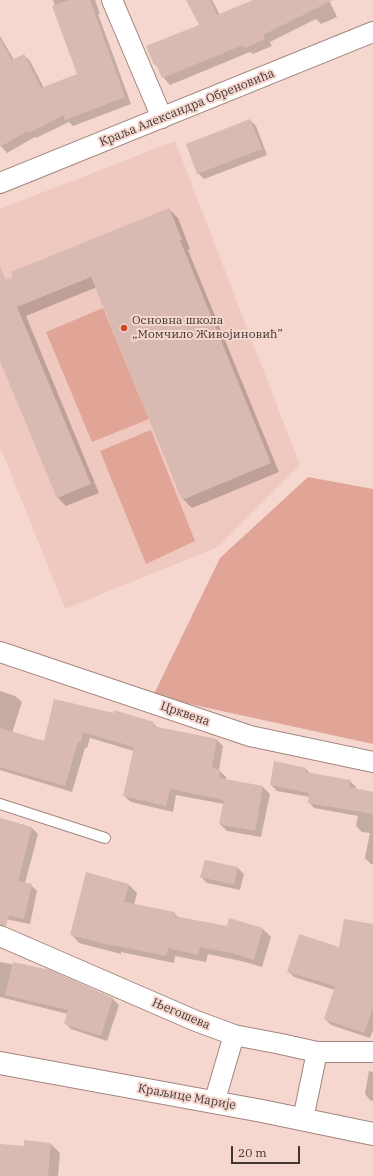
<!DOCTYPE html>
<meta charset="utf-8">
<style>
body{margin:0}
#map{position:relative;width:373px;height:1176px;overflow:hidden;background:#f5d7cf;font-family:"IBM Plex Serif",serif}
canvas{display:block}
.scale{position:absolute;left:231px;top:1146px;width:69px;height:18px;box-sizing:border-box;border:2px solid #433734;border-top:0;padding-left:5px;font-size:12px;line-height:14px;white-space:nowrap;color:#433734;-webkit-text-stroke:3px #f5d7cf;paint-order:stroke}
</style>
<div id="map">
<canvas width="373" height="1176"></canvas>
<div class="scale">20 m</div>
</div>
<script>
const c = document.querySelector('canvas').getContext('2d');
c.lineJoin = 'round';
function paint(path, color) {
  c.fillStyle = color;
  c.fill(path, 'evenodd');
}
function trace(path, color, width, dash) {
  c.strokeStyle = color;
  c.lineWidth = width;
  c.lineCap = dash ? 'butt' : 'round';
  c.setLineDash(dash || []);
  c.stroke(path);
}
function label(font, color, halo, rows, align = 'center') {
  c.font = font + ' "IBM Plex Serif",serif';
  c.lineWidth = 4;
  c.setLineDash([]);
  c.textBaseline = 'middle';
  c.strokeStyle = halo;
  c.fillStyle = color;
  for (const [text, x, y, turn = 0] of rows) {
    c.save();
    c.translate(x, y);
    c.rotate((+turn || 0) * Math.PI / 180);
    c.textAlign = isNaN(turn) ? turn : align;
    if (halo) c.strokeText(text, 0, 0);
    c.fillText(text, 0, 0);
    c.restore();
  }
}
paint(new Path2D(`
 M 175,141 L 300,465 L 218,547 L 65,609 L 0,447 L 0,209 Z`), '#efc9bf');
paint(new Path2D(`
 M 103,308 L 149,419 L 92,442 L 46,332 Z
 M 151,430 L 195,541 L 146,564 L 100,451 Z
 M 308,477 L 373,489 L 373,744 L 153,696 L 220,558 Z`), '#e0a597');
paint(new Path2D(`
 M 53,0 L 95,0 L 100,14 L 98,14 L 131,104 L 73,126 L 69,122 L 36,138 L 35,137 L 7,153 L 0,145 L 0,36 L 14,60 L 24,55 L 30,61 L 44,88 L 78,75 Z
 M 187,0 L 212,0 L 220,15 L 255,0 L 329,0 L 337,17 L 321,24 L 316,19 L 270,42 L 272,46 L 253,54 L 250,52 L 170,85 L 163,77 L 159,68 L 155,64 L 200,25 Z
 M 250,120 L 256,126 L 267,155 L 204,179 L 198,173 Z
 M 169,209 L 178,218 L 190,249 L 188,250 L 279,472 L 192,508 L 183,499 L 97,287 L 26,316 L 99,493 L 66,506 L 57,497 L 0,359 L 0,283 Z
 M 0,691 L 15,696 L 22,702 L 12,733 L 45,743 L 54,700 L 153,723 L 158,728 L 217,740 L 223,746 L 219,770 L 226,777 L 226,780 L 263,787 L 270,794 L 261,837 L 227,831 L 220,824 L 224,804 L 176,795 L 173,812 L 131,802 L 124,796 L 134,751 L 90,738 L 87,748 L 85,748 L 72,792 L 0,770 Z
 M 305,768 L 311,774 L 350,781 L 356,787 L 356,790 L 373,793 L 373,864 L 371,864 L 365,858 L 370,833 L 362,832 L 356,826 L 358,816 L 314,808 L 309,802 L 310,797 L 277,791 L 271,785 Z
 M 0,826 L 32,828 L 38,834 L 25,883 L 31,885 L 37,891 L 30,924 L 0,918 Z
 M 205,861 L 238,868 L 244,874 L 240,890 L 207,883 L 201,877 Z
 M 129,885 L 137,893 L 134,905 L 174,913 L 179,918 L 227,928 L 263,929 L 271,937 L 262,967 L 241,961 L 208,954 L 206,962 L 175,956 L 174,963 L 121,952 L 121,954 L 79,943 L 71,934 Z
 M 373,925 L 373,1030 L 370,1038 L 331,1025 L 325,1019 L 335,990 L 294,977 L 288,971 L 340,948 Z
 M 0,962 L 50,971 L 113,999 L 119,1005 L 107,1041 L 71,1029 L 65,1023 L 68,1014 L 0,997 Z
 M 369,1071 L 373,1072 L 373,1101 L 370,1100 L 365,1094 Z
 M 51,1144 L 60,1153 L 58,1176 L 0,1176 L 0,1145 L 25,1147 Z`), '#0003');
paint(new Path2D(`
 M 69,0 L 90,0 L 125,97 L 65,120 L 64,115 L 29,133 L 28,131 L 0,147 L 0,39 L 12,60 L 24,54 L 41,88 L 77,74 L 52,6 Z
 M 186,0 L 210,0 L 217,15 L 253,0 L 333,0 L 263,35 L 265,39 L 245,48 L 243,45 L 162,78 L 156,64 L 154,65 L 146,46 L 199,25 Z
 M 250,119 L 262,149 L 197,174 L 186,144 Z
 M 169,208 L 182,240 L 180,240 L 271,463 L 182,500 L 91,277 L 17,307 L 91,484 L 57,498 L 0,361 L 0,266 L 6,280 L 13,277 L 11,272 Z
 M 54,699 L 114,713 L 114,710 L 154,722 L 153,726 L 217,739 L 212,768 L 220,770 L 219,778 L 263,786 L 255,831 L 219,824 L 224,800 L 170,789 L 166,806 L 123,796 L 134,747 L 83,732 L 81,742 L 78,742 L 65,786 L 0,767 L 0,728 L 44,741 Z
 M 274,761 L 306,768 L 305,772 L 351,780 L 349,787 L 373,792 L 373,814 L 308,803 L 309,793 L 270,785 Z
 M 0,818 L 32,827 L 18,881 L 32,884 L 24,919 L 9,915 L 6,926 L 0,925 Z
 M 205,860 L 238,867 L 234,885 L 200,877 Z
 M 86,872 L 129,884 L 124,902 L 175,912 L 174,916 L 227,926 L 229,918 L 263,928 L 254,960 L 232,953 L 200,947 L 198,955 L 168,948 L 166,956 L 113,945 L 113,946 L 70,935 Z
 M 344,919 L 373,924 L 373,1007 L 364,1033 L 324,1019 L 335,986 L 287,972 L 299,934 L 339,947 Z
 M 13,962 L 50,970 L 113,998 L 101,1036 L 64,1024 L 68,1010 L 5,995 Z
 M 24,1140 L 51,1143 L 48,1176 L 0,1176 L 0,1144 L 24,1146 Z`), '#d8bab2');
const service = new Path2D(`
 M 0,804 L 105,838`);
const minor = new Path2D(`
 M 112,0 L 162,118
 M 0,183 L 373,32
 M 0,652 L 250,736 L 373,762
 M 0,936 L 196,1021 L 234,1035 L 281,1044 L 317,1052 L 373,1052
 M 214,1103 L 234,1035
 M 303,1119 L 317,1052`);
const tertiary = new Path2D(`
 M 0,1063 L 262,1111 L 373,1134`);
trace(service, '#a2867f', 12);
trace(minor, '#a2867f', 22);
trace(tertiary, '#a2867f', 24);
trace(service, '#fff', 10);
trace(minor, '#fff', 20);
trace(tertiary, '#fff', 22);
for (const [x, y, r, color] of [
 [124,328,4,"#cf4526"]
]) {
  const dot = new Path2D();
  dot.arc(x, y, r, 0, 2 * Math.PI);
  c.fillStyle = color;
  c.fill(dot);
  trace(dot, '#f5d7cf', 1.5);
}
label('12px', '#433734', '#f5d7cf', [
 ["Краља Александра Обреновића",187,108,-22],
 ["Црквена",185,714,19],
 ["Његошева",181,1014,23],
 ["Краљице Марије",187,1097,10]
]);
label('12px', '#433734', '#f5d7cf', [
 ["Основна школа",132,321],
 ["„Момчило Живојиновић”",132,335]
], 'left');
</script>
